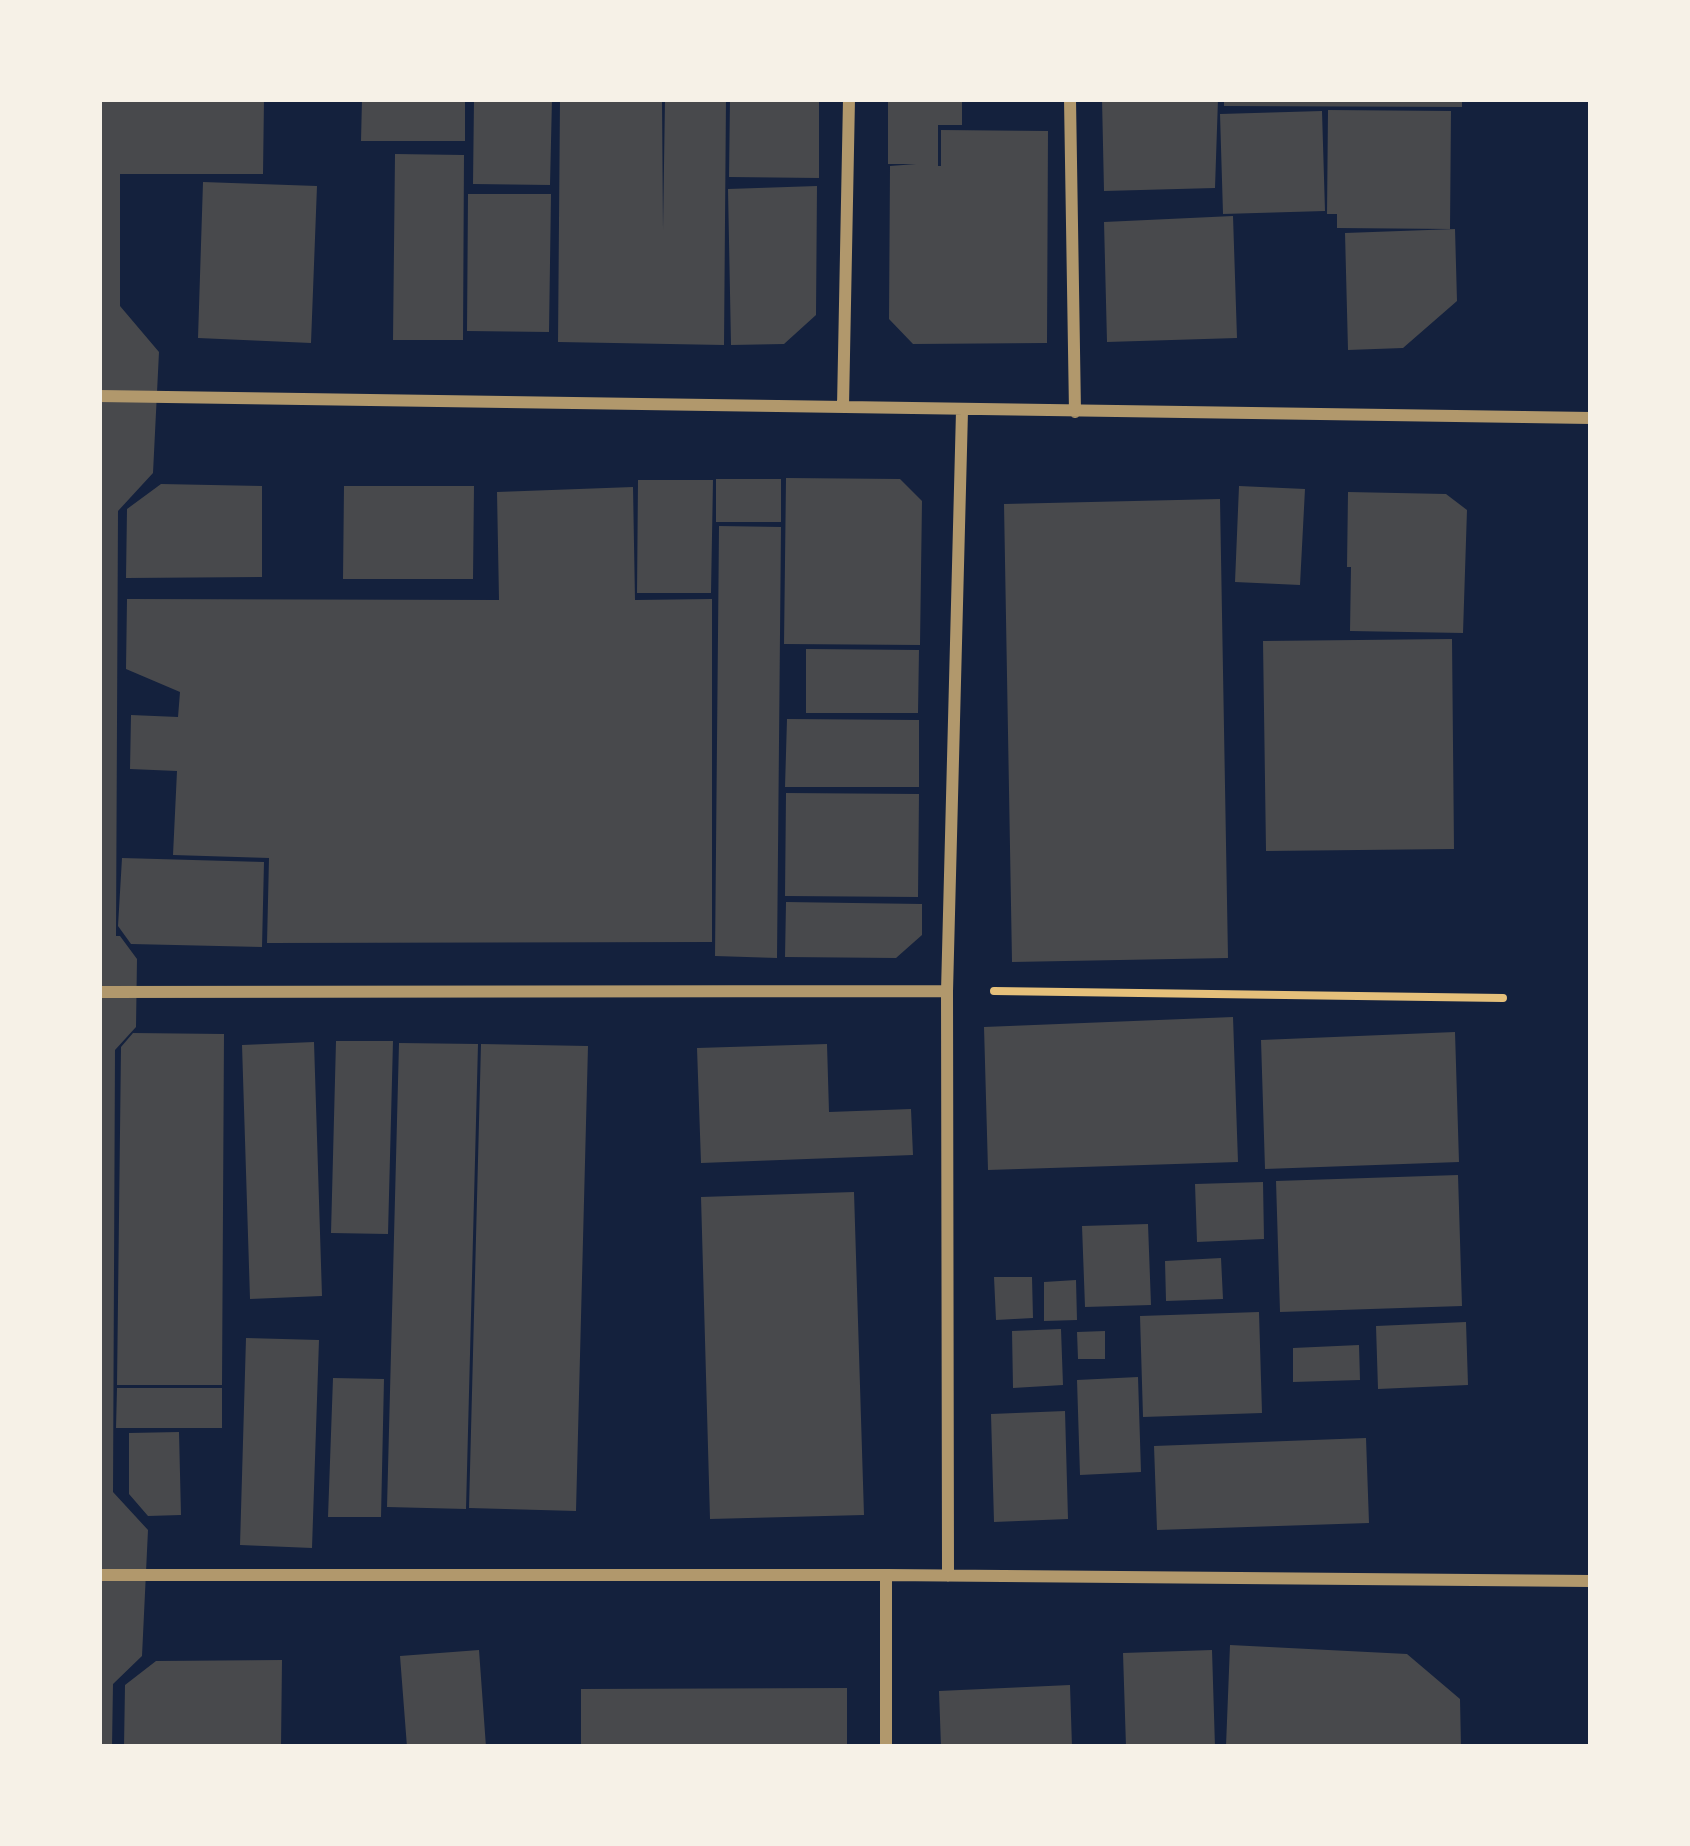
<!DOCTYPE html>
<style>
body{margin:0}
#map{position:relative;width:1690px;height:1846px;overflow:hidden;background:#14213d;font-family:Overpass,sans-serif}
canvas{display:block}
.frame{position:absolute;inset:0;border:102px solid #f6f1e7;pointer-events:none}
</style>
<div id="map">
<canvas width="1690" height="1846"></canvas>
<div class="frame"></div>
</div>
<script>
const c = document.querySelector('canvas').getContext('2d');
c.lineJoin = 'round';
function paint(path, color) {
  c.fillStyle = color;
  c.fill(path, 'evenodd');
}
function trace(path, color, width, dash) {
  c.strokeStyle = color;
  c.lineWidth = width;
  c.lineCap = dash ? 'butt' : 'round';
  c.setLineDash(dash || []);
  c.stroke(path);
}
paint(new Path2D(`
 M 99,99 L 264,99 L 263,174 L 120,174 L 120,306 L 159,352 L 153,473 L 118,511 L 116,936 L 120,936 L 137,959 L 136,1027 L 115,1050 L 113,1492 L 148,1530 L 142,1656 L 113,1684 L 112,1747 L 99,1747 Z
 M 362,99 L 465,99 L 465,141 L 361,141 Z
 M 474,99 L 552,99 L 550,185 L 473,184 Z
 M 560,99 L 662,99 L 663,230 L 665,99 L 726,99 L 724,345 L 558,342 Z
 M 730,99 L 819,99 L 819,178 L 729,177 Z
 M 888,99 L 962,99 L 962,125 L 938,125 L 938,166 L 941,166 L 941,130 L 1048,131 L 1047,343 L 913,344 L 889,319 L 890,166 L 916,164 L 888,164 Z
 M 1102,99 L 1218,99 L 1215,188 L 1104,191 Z
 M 1224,99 L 1462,99 L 1462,107 L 1224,106 Z
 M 1328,110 L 1451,111 L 1450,229 L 1337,228 L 1337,214 L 1327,214 Z
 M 1322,111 L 1325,211 L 1223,214 L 1220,114 Z
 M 395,154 L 464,155 L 463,340 L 393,340 Z
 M 203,182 L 317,186 L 311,343 L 198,338 Z
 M 817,186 L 816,315 L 784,344 L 731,345 L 728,189 Z
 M 468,194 L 551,194 L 549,332 L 467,331 Z
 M 1233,216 L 1237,338 L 1107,342 L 1104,222 Z
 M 1455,229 L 1457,301 L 1403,348 L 1348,350 L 1345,233 Z
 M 786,478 L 900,479 L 922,501 L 920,645 L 784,644 Z
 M 716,479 L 781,479 L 781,522 L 716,522 Z
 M 638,480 L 713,480 L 711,593 L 637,593 Z
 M 161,484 L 262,486 L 262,577 L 126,578 L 127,509 Z
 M 344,486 L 474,486 L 473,579 L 343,579 Z
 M 1239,486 L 1305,489 L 1300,585 L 1235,582 Z
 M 633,487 L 635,600 L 712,599 L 712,942 L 267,943 L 269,858 L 173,855 L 177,771 L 130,769 L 131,715 L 178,717 L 180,692 L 126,669 L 127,599 L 499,600 L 497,492 Z
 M 1348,492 L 1446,494 L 1467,510 L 1463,633 L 1350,631 L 1351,567 L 1347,567 Z
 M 1220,499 L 1228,958 L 1012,962 L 1004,504 Z
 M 719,526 L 781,527 L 777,958 L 715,956 Z
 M 1452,639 L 1454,849 L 1266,851 L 1263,641 Z
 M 806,649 L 919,650 L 918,713 L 806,713 Z
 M 787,719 L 919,720 L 919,787 L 785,787 Z
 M 786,793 L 919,794 L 918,897 L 785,896 Z
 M 122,858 L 264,862 L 262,947 L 131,944 L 118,926 Z
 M 786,902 L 922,904 L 922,935 L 896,958 L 785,957 Z
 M 1233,1017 L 1238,1162 L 988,1170 L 984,1027 Z
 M 1455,1032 L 1459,1162 L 1265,1169 L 1261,1040 Z
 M 133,1033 L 224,1034 L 222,1385 L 117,1385 L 121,1047 Z
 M 336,1041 L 393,1041 L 388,1234 L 331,1233 Z
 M 314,1042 L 322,1296 L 250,1299 L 242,1045 Z
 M 399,1043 L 478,1044 L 466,1509 L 387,1507 Z
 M 481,1044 L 588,1046 L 576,1511 L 469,1508 Z
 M 827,1044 L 829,1112 L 911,1109 L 913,1155 L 701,1163 L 697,1048 Z
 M 1458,1175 L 1462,1306 L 1280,1312 L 1276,1181 Z
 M 1263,1182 L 1264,1239 L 1197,1242 L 1195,1184 Z
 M 854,1192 L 864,1515 L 710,1519 L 701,1197 Z
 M 1148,1224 L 1151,1305 L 1085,1307 L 1082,1226 Z
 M 1221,1258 L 1223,1299 L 1166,1301 L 1165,1261 Z
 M 994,1277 L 1032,1277 L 1033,1318 L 996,1320 Z
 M 1076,1280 L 1077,1320 L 1044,1321 L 1044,1282 Z
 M 1259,1312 L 1262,1413 L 1143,1417 L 1140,1316 Z
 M 1466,1322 L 1468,1385 L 1378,1389 L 1376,1326 Z
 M 1061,1329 L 1063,1385 L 1013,1388 L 1012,1331 Z
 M 1105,1331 L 1105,1359 L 1078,1359 L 1077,1332 Z
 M 246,1338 L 319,1340 L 312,1548 L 240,1545 Z
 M 1359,1345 L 1360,1380 L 1293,1382 L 1293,1348 Z
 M 1138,1377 L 1141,1472 L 1080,1475 L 1077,1380 Z
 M 333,1378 L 384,1379 L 381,1517 L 328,1517 Z
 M 117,1388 L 222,1388 L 222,1428 L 116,1428 Z
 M 1065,1411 L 1068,1519 L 994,1522 L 991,1414 Z
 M 179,1432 L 181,1515 L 148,1516 L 129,1494 L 129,1433 Z
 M 1366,1438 L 1369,1523 L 1157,1530 L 1154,1446 Z
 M 1230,1645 L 1407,1654 L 1460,1699 L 1461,1747 L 1226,1746 Z
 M 479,1650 L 486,1747 L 407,1747 L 400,1656 Z
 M 1212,1650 L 1215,1747 L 1126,1747 L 1123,1653 Z
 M 282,1660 L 281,1747 L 124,1747 L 125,1685 L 156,1661 Z
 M 1070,1685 L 1072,1747 L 941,1747 L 939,1691 Z
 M 847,1688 L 847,1747 L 581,1747 L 581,1689 Z`), '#48494c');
trace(new Path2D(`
 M 994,991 L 1503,998`), '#e5c07b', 8);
trace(new Path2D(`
 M 1070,99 L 1075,412
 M 99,396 L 1591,418
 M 843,406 L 849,99
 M 99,992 L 947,991
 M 99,1575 L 886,1575 L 1591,1581
 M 948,1576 L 947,991 L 962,411
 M 886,1747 L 886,1575`), '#b1986c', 12);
</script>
